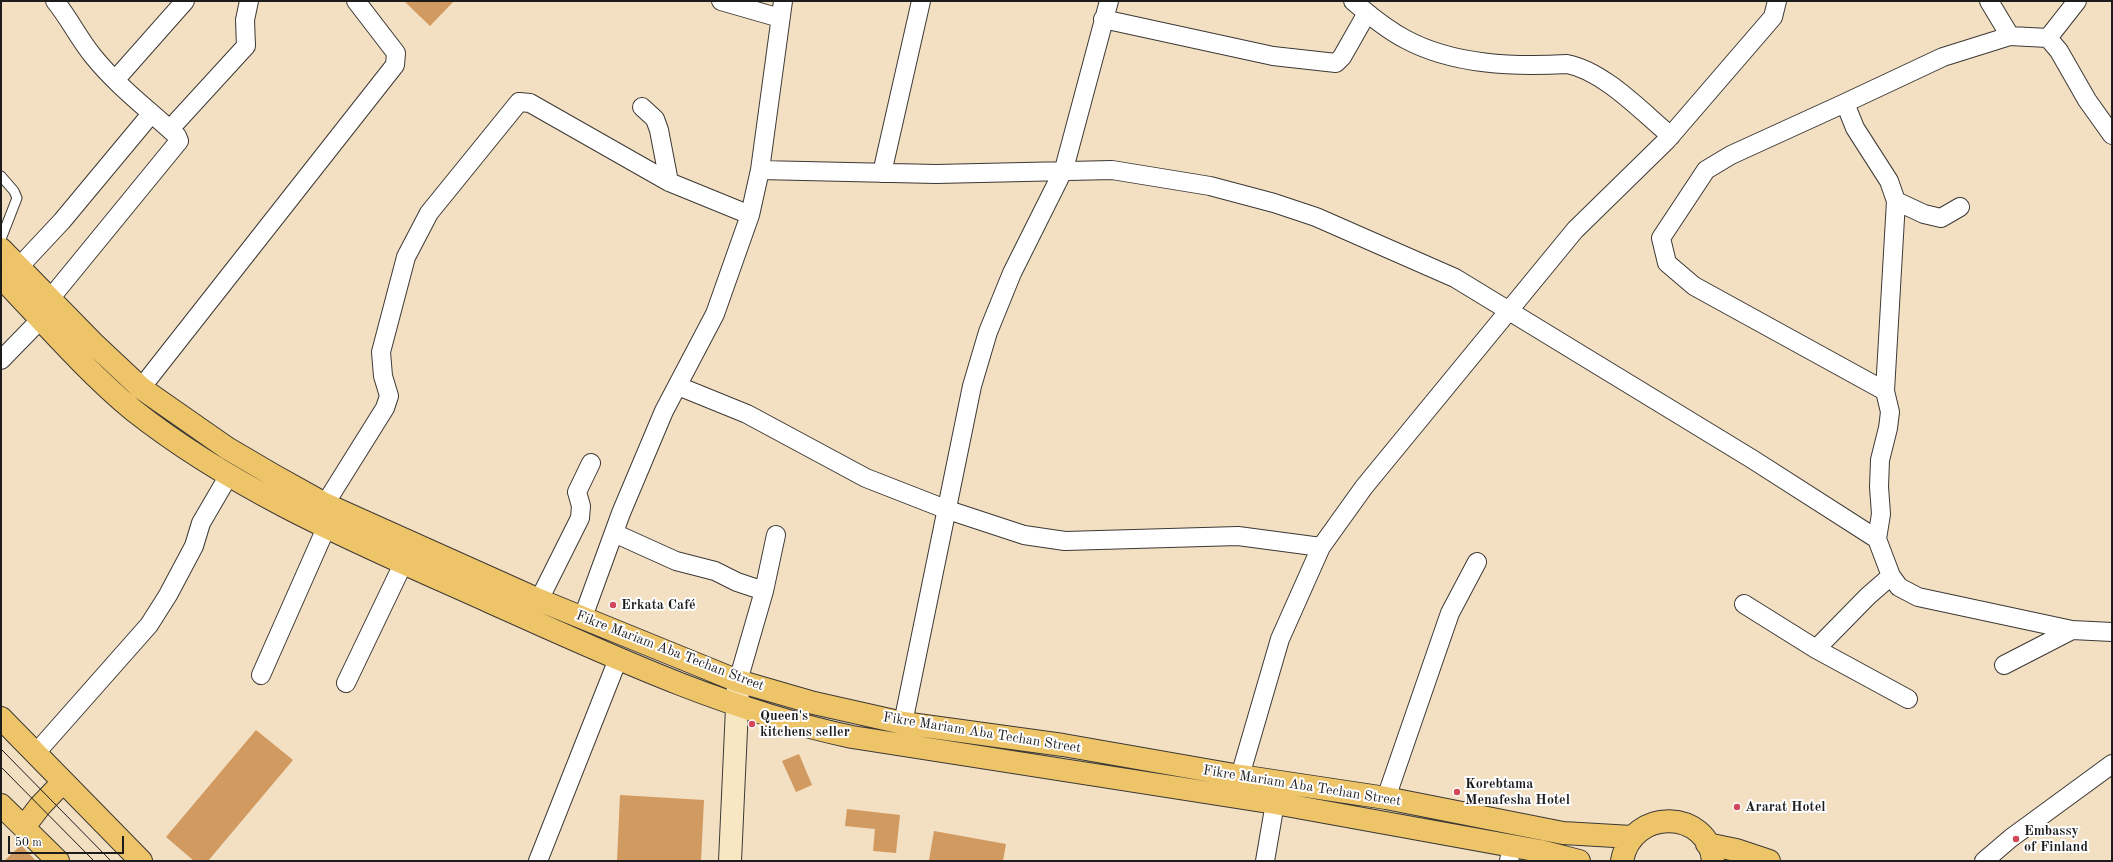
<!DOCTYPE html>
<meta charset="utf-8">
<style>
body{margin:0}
#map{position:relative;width:2113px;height:862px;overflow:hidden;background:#f3dfc2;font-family:"Old Standard TT",serif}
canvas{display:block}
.frame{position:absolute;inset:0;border:2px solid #1c1c1c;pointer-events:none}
.scale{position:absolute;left:8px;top:836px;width:116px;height:18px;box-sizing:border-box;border:2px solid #1c1c1c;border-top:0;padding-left:5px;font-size:12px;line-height:14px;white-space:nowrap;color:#1c1c1c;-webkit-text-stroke:3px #fff;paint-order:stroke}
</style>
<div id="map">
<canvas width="2113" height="862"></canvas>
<div class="frame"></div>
<div class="scale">50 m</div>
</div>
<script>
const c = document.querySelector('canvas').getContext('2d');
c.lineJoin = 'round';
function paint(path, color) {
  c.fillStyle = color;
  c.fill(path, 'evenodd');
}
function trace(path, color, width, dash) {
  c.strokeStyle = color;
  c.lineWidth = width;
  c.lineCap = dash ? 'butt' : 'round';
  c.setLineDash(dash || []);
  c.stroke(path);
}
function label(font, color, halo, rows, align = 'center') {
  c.font = font + ' "Old Standard TT",serif';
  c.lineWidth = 4;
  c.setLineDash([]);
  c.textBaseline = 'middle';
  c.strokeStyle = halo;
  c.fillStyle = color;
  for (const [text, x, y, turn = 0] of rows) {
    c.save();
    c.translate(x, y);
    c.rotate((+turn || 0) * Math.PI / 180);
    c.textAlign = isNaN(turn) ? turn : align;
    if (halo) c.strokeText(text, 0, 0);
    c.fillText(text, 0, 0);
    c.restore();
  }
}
paint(new Path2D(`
 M 404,1 L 454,1 L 430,26 Z
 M 256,730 L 293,760 L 208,861 L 194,861 L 166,837 Z
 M 799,754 L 812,785 L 796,792 L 782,761 Z
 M 620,795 L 704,800 L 701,861 L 617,861 Z
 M 847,809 L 900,815 L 896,853 L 873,851 L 875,829 L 845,826 Z
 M 934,831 L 1006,844 L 1003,861 L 929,860 Z
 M 21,845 L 36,861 L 4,861 Z`), '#d19a60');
const lane = new Path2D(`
 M 1,176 L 14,191 L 17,198 L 1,239`);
const street = new Path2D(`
 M 721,1 L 780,18
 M 1353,1 C 1369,15 1386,29 1405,39 C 1453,65 1514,67 1567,64 C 1604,71 1642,112 1671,136
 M 1989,1 L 2010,36
 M 1103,19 L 1273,56 L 1336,63 L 1342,57 L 1367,13
 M 2048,38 L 2077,1
 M 116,79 L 185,1
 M 1845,103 L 1943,57 L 2010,36 L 2048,38 L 2059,51 L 2087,100 L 2112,135
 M 642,107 L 655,119 L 659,130 L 669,182
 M 170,129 L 246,46 L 245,20 L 249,1
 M 760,170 L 936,174 L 1112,170 L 1210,186 L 1274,203 L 1316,217 L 1455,278 L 1752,459 L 1877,539 L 1881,514 L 1879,487 L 1880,460 L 1888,428 L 1890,412 L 1885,391 L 1896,201 L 1889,181 L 1855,128 L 1845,103 L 1731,155 L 1706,170 L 1661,238 L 1667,263 L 1694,286 L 1885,391
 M 882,173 L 921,1
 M 1896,201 L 1924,214 L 1941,218 L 1960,207
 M 18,268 L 62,221 L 151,114
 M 49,300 L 179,141 L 177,136 C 149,110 117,86 93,56 C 79,39 69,18 55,1
 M 1,360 L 41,319
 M 678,386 L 747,414 L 866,478 L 948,510 L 1024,535 L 1065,541 L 1238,536 L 1321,547
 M 141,388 L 395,65 L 396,53 L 356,1
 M 325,504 L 385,408 L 389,396 L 383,376 L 381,352 L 406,257 L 429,213 L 519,102 L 530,103 L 669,182 L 750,215
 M 614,533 L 676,561 L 715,571 L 737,582 L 764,591
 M 1877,539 L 1891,576 L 1899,587 L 1918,597 L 2072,630
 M 1891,576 L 1868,596 L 1816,649 L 1908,699
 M 539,600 L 580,518 L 581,506 L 577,492 L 591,463
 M 1744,604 L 1816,649
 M 583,617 L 621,513 L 664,411 L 715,314 L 750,215 L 760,170 L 783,1
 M 2004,665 L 2072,630 L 2112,632
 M 261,675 L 326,528
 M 738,681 L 764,591 L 776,535
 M 346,683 L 403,564
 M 903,723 L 972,386 L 988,332 L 1012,273 L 1064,169 L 1109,1
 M 35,754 L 149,625 L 168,595 L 194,546 L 201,523 L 229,475
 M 1240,776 L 1280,639 L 1321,547 L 1364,487 L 1575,230 L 1667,140 L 1773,17 L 1777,1
 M 1386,798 L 1450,613 L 1477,562
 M 538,861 L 618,659
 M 1265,861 L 1275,803
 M 1509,861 L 1512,846
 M 1984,861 L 2011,838 L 2112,764`);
const secondary = new Path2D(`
 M 730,861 L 738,686`);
const primary = new Path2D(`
 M 1,249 L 93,343 L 141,388 L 227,448 L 273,475 L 325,504 L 539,600 L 738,681 L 814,703 L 903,723 L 1063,745 L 1240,776 L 1386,798 L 1563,833 L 1632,837
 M 1,277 C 42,320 87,372 133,410 C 239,494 366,546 488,601 C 606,654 725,710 852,737 L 1275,803 L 1540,851 L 1579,861
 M 1,718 L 141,861
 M 1,805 L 58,861
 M 24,827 L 40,806 L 63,782
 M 1707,844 L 1736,850 L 1769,861
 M 1622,861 C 1632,806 1709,810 1713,861`);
trace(lane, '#3c3935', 11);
trace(street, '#3c3935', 20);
trace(secondary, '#3c3935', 24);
trace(primary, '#3c3935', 24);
trace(lane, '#fff', 9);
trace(street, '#fff', 18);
trace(secondary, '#f8e7c3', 22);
trace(primary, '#eec469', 22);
trace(new Path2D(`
 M 1,749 L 111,861
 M 1,767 L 94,861`), '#1c1c1c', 1);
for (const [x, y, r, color] of [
 [613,605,4,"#d1495b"],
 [752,724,4,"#d1495b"],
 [1457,792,4,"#d1495b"],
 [1737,807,4,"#d1495b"],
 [2016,839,4,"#d1495b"]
]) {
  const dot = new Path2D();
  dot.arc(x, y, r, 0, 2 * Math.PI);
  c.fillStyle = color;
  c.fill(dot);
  trace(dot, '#fff', 1.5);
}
label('bold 14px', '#1c1c1c', '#fff', [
 ["Erkata Café",621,605],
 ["Queen's",760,716],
 ["kitchens seller",760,732],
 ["Korebtama",1465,784],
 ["Menafesha Hotel",1465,800],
 ["Ararat Hotel",1745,807],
 ["Embassy",2024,831],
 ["of Finland",2024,847]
], 'left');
label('14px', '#1c1c1c', '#fff', [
 ["Fikre Mariam Aba Techan Street",670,651,21],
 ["Fikre Mariam Aba Techan Street",982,733,9],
 ["Fikre Mariam Aba Techan Street",1302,786,9]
]);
</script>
